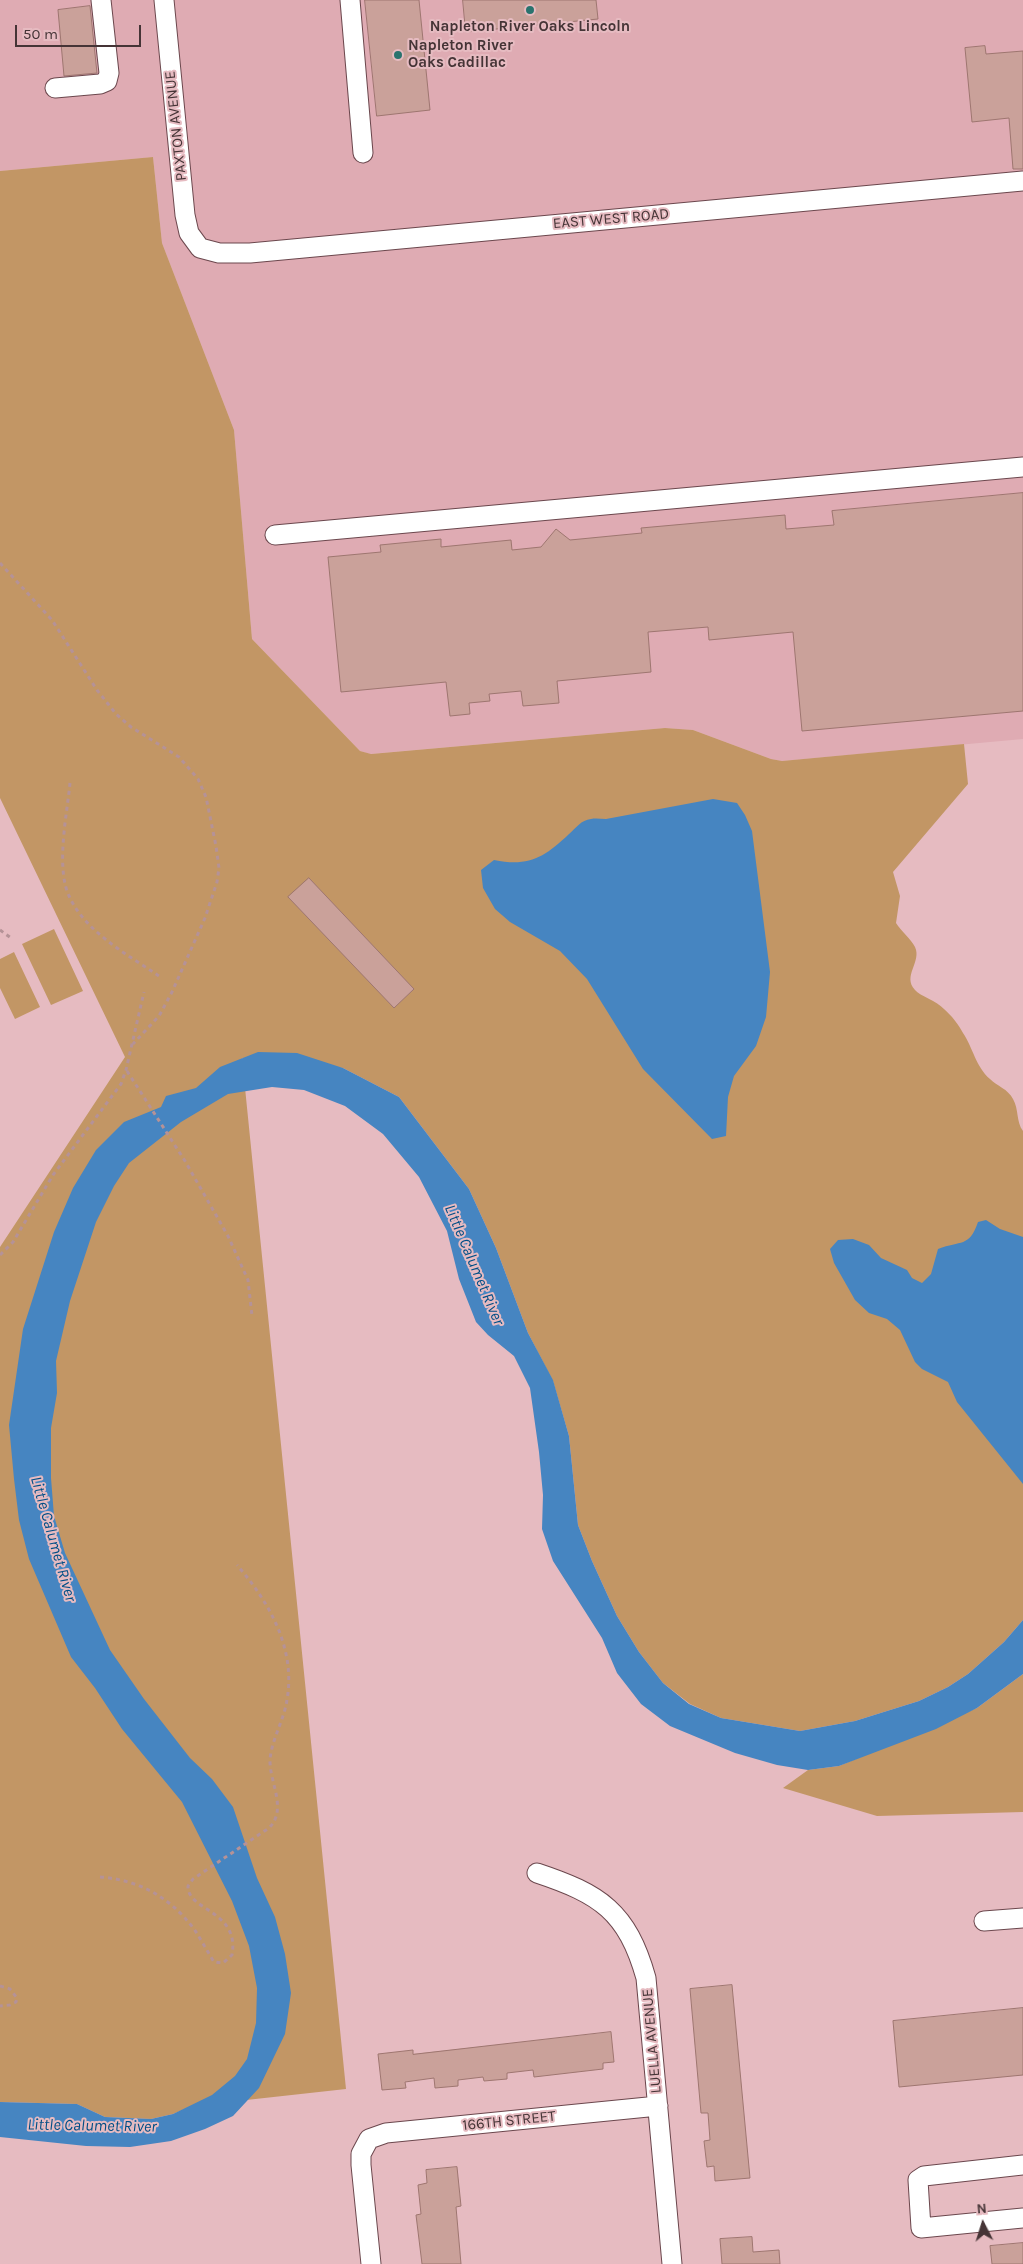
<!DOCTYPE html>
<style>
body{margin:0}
#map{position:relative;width:1023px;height:2264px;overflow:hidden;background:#e6bbc1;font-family:Karla,sans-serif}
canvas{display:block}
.north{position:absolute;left:958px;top:2199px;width:50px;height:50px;-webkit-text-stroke:4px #e6bbc1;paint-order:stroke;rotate:355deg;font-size:14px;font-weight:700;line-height:20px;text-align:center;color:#453436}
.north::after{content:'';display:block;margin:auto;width:18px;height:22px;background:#453436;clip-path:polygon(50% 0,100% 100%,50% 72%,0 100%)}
.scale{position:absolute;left:15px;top:25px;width:126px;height:22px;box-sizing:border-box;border:2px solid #453436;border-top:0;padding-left:6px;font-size:15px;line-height:18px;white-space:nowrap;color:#453436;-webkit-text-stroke:4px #e6bbc1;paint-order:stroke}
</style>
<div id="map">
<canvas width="1023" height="2264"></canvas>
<div class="north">N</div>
<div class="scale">50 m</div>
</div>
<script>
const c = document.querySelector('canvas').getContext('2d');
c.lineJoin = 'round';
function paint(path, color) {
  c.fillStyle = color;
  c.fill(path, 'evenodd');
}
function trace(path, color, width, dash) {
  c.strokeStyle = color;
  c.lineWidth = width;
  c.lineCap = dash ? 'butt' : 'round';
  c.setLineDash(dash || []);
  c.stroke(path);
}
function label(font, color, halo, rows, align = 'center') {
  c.font = font + ' Karla,sans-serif';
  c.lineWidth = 4;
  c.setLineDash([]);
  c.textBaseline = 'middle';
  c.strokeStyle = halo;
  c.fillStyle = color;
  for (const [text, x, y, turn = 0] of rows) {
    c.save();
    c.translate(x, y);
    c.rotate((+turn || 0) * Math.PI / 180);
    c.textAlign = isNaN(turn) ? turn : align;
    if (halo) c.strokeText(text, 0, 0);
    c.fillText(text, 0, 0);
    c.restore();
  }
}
paint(new Path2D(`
 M 0,0 L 1023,0 L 1023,739 L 782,761 L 771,759 L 693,730 L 665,728 L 370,754 L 360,751 L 252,639 L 234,430 L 162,243 L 153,157 L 0,171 Z`), '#dfabb3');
paint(new Path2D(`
 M 153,157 L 162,243 L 234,430 L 252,639 L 360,751 L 371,754 L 665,728 L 693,730 L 771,759 L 782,761 L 964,744 L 968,784 L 893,872 L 900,896 L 896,923 C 901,931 911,939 915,947 C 922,962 902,976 915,990 C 920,996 937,1001 944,1009 C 951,1015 959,1025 963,1033 C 973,1048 976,1067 990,1079 C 997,1086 1008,1089 1013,1099 C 1019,1109 1016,1122 1023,1131 L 1023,1620 L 1004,1642 L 968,1674 L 948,1687 L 919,1701 L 855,1721 L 800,1731 L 721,1718 L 690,1704 L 663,1683 L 639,1652 L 617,1616 L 592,1561 L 578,1525 L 569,1436 L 553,1381 L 528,1333 L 496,1248 L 469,1189 L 399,1097 L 343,1068 L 242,1058 L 346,2089 L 192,2106 L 173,2114 L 151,2119 L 105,2117 L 77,2104 L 0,2102 L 0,1247 L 125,1057 L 0,798 L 0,171 Z
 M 54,929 L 83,991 L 51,1005 L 22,944 Z
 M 14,952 L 40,1007 L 15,1019 L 0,988 L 0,959 Z
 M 1023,1674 L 1023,1812 L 877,1816 L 783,1788 L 808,1770 L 839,1766 L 977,1708 Z`), '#c29665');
paint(new Path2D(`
 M 713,799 L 737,803 L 745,815 L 752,831 L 770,972 L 766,1017 L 756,1046 L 734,1076 L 728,1097 L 726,1136 L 712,1139 L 643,1069 L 587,979 L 560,951 L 510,922 L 495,909 L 483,888 L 481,870 L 494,860 C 528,867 544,858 569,834 C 576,828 581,820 591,819 C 596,818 601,819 606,819 Z
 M 258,1052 L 297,1053 L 343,1068 L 399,1097 L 469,1189 L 496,1248 L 528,1333 L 553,1380 L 569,1436 L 578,1525 L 592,1561 L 617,1616 L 639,1652 L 663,1683 L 689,1704 L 721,1718 L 800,1731 L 855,1721 L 919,1701 L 948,1687 L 968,1674 L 1004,1642 L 1023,1620 L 1023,1674 L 977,1708 L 936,1729 L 839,1766 L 808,1770 L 777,1765 L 735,1753 L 670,1726 L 641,1704 L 617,1673 L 602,1638 L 553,1561 L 542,1529 L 543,1495 L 539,1452 L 530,1388 L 514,1356 L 488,1335 L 476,1322 L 459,1279 L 447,1231 L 419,1177 L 383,1134 L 345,1106 L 304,1090 L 272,1087 L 228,1094 L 181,1122 L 129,1163 L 114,1186 L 96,1222 L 70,1301 L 56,1361 L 57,1393 L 51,1428 L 51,1478 L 54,1516 L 65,1553 L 110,1650 L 144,1699 L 190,1758 L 212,1779 L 233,1807 L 257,1878 L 275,1917 L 285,1954 L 291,1993 L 285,2034 L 259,2088 L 233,2116 L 205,2129 L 171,2141 L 130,2147 L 86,2146 L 0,2137 L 0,2102 L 77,2104 L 105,2117 L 151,2119 L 173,2114 L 212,2095 L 235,2076 L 247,2059 L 256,2023 L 257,1988 L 249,1946 L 232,1901 L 182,1802 L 122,1729 L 95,1688 L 71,1657 L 29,1559 L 19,1520 L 14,1479 L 9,1425 L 23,1329 L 54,1232 L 73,1188 L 96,1150 L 124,1122 L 161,1107 L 166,1096 L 196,1088 L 220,1067 Z
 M 986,1220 L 1000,1229 L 1023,1237 L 1023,1484 L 957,1402 L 948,1382 L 922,1369 L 915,1362 L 900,1330 L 887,1319 L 869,1313 L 855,1300 L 834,1263 L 830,1249 L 838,1240 L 853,1239 L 869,1245 L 881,1258 L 907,1270 L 912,1278 L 922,1283 L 931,1274 L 938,1249 C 961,1240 969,1248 978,1222 Z`), '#4685c1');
const building = new Path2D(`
 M 365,0 L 419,0 L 430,110 L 377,116 Z
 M 463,0 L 596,0 L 598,19 L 466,32 Z
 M 90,6 L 97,73 L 64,76 L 58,10 Z
 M 985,46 L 986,54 L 1023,51 L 1023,169 L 1013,169 L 1009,118 L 972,122 L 965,48 Z
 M 1023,493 L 1023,711 L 802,731 L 793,632 L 709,640 L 708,627 L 648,632 L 651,672 L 557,681 L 559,703 L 523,706 L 521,691 L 489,694 L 490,701 L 469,703 L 470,714 L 450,716 L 446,682 L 341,692 L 328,557 L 381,552 L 380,545 L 441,539 L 441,547 L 511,540 L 512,550 L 541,547 L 556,529 L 570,540 L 642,533 L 641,528 L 785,515 L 786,529 L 834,525 L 832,511 Z
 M 309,878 L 414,989 L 394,1008 L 288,897 Z
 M 732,1985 L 750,2178 L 715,2181 L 714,2166 L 707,2167 L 704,2141 L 710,2140 L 708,2113 L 701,2113 L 690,1989 Z
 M 1023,2008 L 1023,2075 L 899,2087 L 893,2021 Z
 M 611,2032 L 614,2062 L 603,2063 L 603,2069 L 534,2077 L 533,2070 L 507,2073 L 507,2079 L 484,2081 L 483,2077 L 458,2080 L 458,2086 L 435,2088 L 434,2078 L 405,2082 L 406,2088 L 382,2090 L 378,2054 L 413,2050 L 413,2054 Z
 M 457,2167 L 461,2206 L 456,2207 L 461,2264 L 422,2264 L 416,2215 L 421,2214 L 418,2185 L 427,2183 L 426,2170 Z
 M 752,2237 L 753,2252 L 779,2250 L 780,2264 L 722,2264 L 720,2239 Z
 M 1023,2243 L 1023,2264 L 992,2264 L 990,2246 Z`);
paint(building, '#caa19a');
trace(building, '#9e7670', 1);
const minor = new Path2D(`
 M 164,0 L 185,215 L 189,233 L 200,248 L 219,253 L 250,253 L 1023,181
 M 350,0 L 363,153
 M 55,88 L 100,84 L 107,81 L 109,73 L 101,0
 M 275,535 L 1023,467
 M 537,1873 C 600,1894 627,1911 646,1978 L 672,2264
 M 984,1921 L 1023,1918
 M 1023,2165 L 924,2176 L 918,2180 L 921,2228 L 1023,2218
 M 371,2264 L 361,2165 L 361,2154 L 369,2139 L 386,2133 L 658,2106`);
trace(minor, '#6b474d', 21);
trace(new Path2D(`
 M 0,563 L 52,620 L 97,690 L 116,714 L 131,727 L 179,757 L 198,779 L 206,797 L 216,846 L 219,868 L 217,882 L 205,918 L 172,992 L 159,1016 L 133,1044
 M 70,783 C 67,815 55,869 70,898 C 87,933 128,955 159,976
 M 0,930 L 11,938
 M 127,1071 L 185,1161 L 228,1236 L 248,1280 L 252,1316
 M 0,1255 L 13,1242 L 53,1175 L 121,1084 L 126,1070 L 144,992
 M 100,1877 C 139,1880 170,1897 194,1929 C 201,1939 207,1951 214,1962 L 223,1963 L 232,1955 C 240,1910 187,1911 188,1886 L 193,1879 L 269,1828 C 288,1809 269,1782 270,1759 C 272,1739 284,1720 287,1700 C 296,1648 269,1602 237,1565
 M 0,1986 L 10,1989 L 17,1998 L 16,2002 L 10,2005 L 0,2006`), '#b59297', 3, [4, 4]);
trace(minor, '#fff', 19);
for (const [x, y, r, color] of [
 [530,10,5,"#2a736e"],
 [398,55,5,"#2a736e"]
]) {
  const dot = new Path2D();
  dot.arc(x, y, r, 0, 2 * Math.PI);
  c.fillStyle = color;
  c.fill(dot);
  trace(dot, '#e6bbc1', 2);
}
label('bold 15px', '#453436', '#e6bbc1', [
 ["Napleton River Oaks Lincoln",530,27],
 ["Napleton River",408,46,"left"],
 ["Oaks Cadillac",408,63,"left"]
]);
label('15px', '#453436', '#e6bbc1', [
 ["PAXTON AVENUE",176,126,-96],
 ["EAST WEST ROAD",611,219,-5],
 ["LUELLA AVENUE",652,2041,-95],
 ["166TH STREET",509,2121,-6]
]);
label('italic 16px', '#004e86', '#e6bbc1', [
 ["Little Calumet River",474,1265,67],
 ["Little Calumet River",53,1539,74],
 ["Little Calumet River",92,2126,1]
]);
</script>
